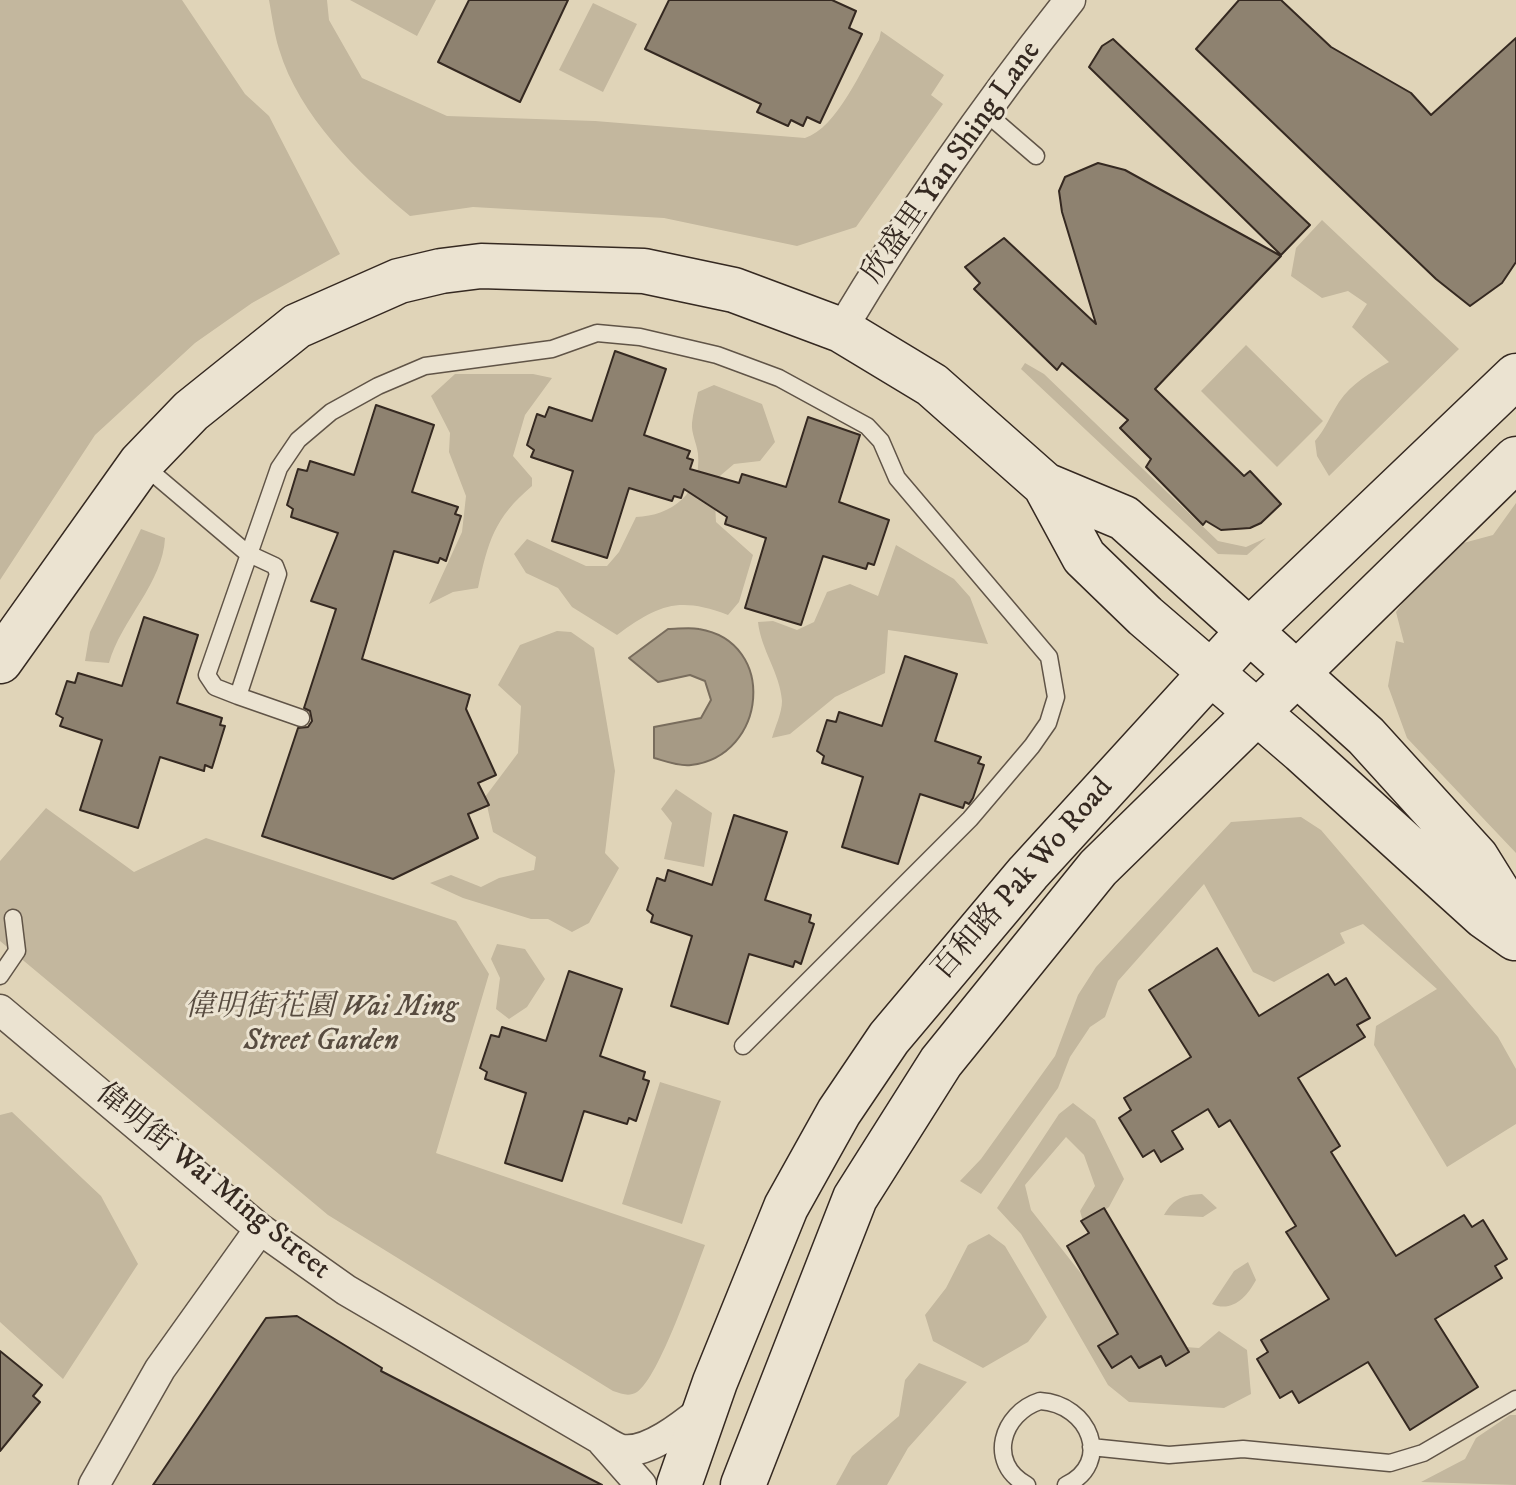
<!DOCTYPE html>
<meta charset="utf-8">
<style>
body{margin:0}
canvas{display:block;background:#e0d4b8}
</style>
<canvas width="1516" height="1485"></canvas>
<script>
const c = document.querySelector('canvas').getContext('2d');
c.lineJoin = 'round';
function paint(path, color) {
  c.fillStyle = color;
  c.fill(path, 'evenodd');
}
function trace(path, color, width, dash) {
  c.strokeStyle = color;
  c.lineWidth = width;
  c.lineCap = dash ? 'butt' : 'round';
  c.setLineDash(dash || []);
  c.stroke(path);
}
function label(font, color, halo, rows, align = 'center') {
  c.font = font + ' "IM FELL DW Pica","Noto Serif TC",serif';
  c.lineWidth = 6;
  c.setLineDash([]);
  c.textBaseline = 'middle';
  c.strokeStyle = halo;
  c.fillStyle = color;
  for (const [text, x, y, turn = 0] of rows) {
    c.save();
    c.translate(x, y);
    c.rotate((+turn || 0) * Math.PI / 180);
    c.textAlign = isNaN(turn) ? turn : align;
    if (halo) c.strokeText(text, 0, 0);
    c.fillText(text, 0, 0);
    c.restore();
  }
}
paint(new Path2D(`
 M 0,0 L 182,0 L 245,94 L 269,116 L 340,254 L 252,303 L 195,343 L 95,435 L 0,580 Z
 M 269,0 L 327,0 L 329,20 L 362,78 L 447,116 L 595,121 L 805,138 C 837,128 862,68 879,40 L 881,31 L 944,75 L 931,95 L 943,104 L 856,227 L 797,246 L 664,218 L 473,207 L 410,216 C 358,173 299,116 279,49 C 274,33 272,16 269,0 Z
 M 350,0 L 436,0 L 417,36 Z
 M 593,3 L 637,24 L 603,92 L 559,70 Z
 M 1322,220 L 1459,349 L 1329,476 L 1317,456 L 1315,441 C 1326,428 1330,416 1339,402 C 1352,383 1370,373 1389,362 L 1352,327 L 1367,304 L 1348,291 L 1322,298 L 1291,276 L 1296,248 Z
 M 1246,345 L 1323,421 L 1277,467 L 1201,391 Z
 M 1025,363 L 1044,374 L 1218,541 L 1246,547 L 1266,538 L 1247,555 L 1218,554 L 1021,369 Z
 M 455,374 L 533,374 L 552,378 L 525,415 L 513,456 L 532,478 L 532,486 C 494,518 488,542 478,588 L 453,592 L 429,604 L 462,532 L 466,496 L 449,452 L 450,433 L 431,396 Z
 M 714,385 L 762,404 L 775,442 L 760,461 L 734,464 L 714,481 L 716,522 L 753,555 L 739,602 L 728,615 C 678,596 658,605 617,635 L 572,607 L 558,588 L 526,573 L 514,554 L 527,539 L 586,566 L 607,566 L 619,552 L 636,517 C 671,516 702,493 698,454 C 697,444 691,433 692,423 C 693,413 696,402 698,392 Z
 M 1516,503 L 1516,853 L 1407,738 L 1388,686 L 1396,641 L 1404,643 L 1396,612 L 1441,549 L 1493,535 Z
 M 141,529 L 165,538 C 163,583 121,620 109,663 L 85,661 L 90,632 Z
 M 896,545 L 954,579 L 970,597 L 988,644 L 888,630 L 885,673 L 835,697 L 790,734 L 772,738 C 775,727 782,713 782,701 C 780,673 761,650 758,622 L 773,621 L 797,630 L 814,622 L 827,592 L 850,584 L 878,596 Z
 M 557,631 L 571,632 L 594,648 L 615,771 L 605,853 L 619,868 L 589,923 L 572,932 L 548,919 L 531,919 L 463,898 L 430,883 L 451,875 L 481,887 L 499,878 L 534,870 L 536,857 L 493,832 L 485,797 L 518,753 L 521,706 L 498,685 L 520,645 Z
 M 676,789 L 712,813 L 704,867 L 664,859 L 672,823 L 661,809 Z
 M 46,808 L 134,872 L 206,838 L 456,921 L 489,974 L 436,1153 L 705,1245 C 694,1274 659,1378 637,1392 C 629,1397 622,1394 613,1391 L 328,1215 L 0,941 L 0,861 Z
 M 1301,817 L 1321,830 L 1498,1037 L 1516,1069 L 1516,1124 L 1447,1167 L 1374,1045 L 1376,1026 L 1437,989 L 1363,924 L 1340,933 L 1345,943 L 1274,982 L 1253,972 L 1204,884 L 1118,981 L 1105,1017 L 1090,1027 L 1070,1057 L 1058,1088 L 981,1194 L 960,1181 L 981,1159 L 1055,1056 L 1078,995 L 1096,967 L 1231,822 Z
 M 497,944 L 525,949 L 545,979 L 527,1007 L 509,1019 L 496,1009 L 500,978 L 491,959 Z
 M 660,1082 L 721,1101 L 682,1224 L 622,1204 Z
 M 1073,1103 L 1095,1120 L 1124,1179 L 1109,1207 L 1084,1225 L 1080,1211 L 1095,1186 L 1084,1155 L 1066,1137 L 1025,1185 L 1031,1210 L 1087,1281 L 1129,1343 L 1199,1348 L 1219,1331 L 1247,1350 L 1251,1394 L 1224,1408 L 1129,1402 L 1108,1385 L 1021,1234 L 997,1208 L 1059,1114 Z
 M 12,1112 L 101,1196 L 138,1264 L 63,1379 L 0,1322 L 0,1115 Z
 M 1202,1194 L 1217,1208 L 1203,1217 L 1164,1215 C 1174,1198 1183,1195 1202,1194 Z
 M 989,1234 L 1005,1246 L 1047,1317 L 1028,1342 L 983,1368 L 933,1341 L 925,1315 L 946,1288 L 968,1245 Z
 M 1248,1262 L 1256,1280 C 1247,1297 1232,1313 1212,1304 L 1234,1271 Z
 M 919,1363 L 967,1382 L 908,1448 L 887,1485 L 836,1485 L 852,1456 L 899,1416 L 905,1380 Z
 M 1510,1415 L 1516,1415 L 1516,1485 L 1421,1482 L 1465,1459 L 1476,1438 Z`), '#c3b79e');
const water = new Path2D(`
 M 668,629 C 678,629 689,627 699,629 C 778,642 767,756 691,765 C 680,767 665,761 654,758 L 654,727 L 701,718 L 711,700 L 705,681 L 690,675 L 658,682 L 629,658 Z`);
paint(water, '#a69a85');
trace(water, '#796d5d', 2);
const building = new Path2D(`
 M 469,0 L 568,0 L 520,102 L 438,62 Z
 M 669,0 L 832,0 L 856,11 L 849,28 L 862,34 L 820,123 L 807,117 L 803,126 L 791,120 L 788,126 L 757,112 L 761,104 L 645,49 Z
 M 1239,0 L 1281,0 L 1331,47 L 1411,93 L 1431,115 L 1516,38 L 1516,262 L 1502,283 L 1470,306 L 1436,279 L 1196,49 Z
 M 1113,39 L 1310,225 L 1281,255 L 1089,67 L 1102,46 Z
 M 1098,163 L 1125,170 L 1281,256 L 1155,389 L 1244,476 L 1250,471 L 1281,504 L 1261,523 L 1250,528 L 1221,530 L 1206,521 L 1203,525 L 1146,467 L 1151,459 L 1120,428 L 1128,420 L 1062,363 L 1057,370 L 974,289 L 980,283 L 965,267 L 1004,238 L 1096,324 L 1062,212 L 1059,191 L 1065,177 Z
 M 615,351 L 666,369 L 644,435 L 690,451 L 687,458 L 693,460 L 690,469 L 739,483 L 742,474 L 786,487 L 808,417 L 860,435 L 839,502 L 889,520 L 874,565 L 868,563 L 866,569 L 823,556 L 801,625 L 745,608 L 766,538 L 725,524 L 727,517 L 684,489 L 681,498 L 674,496 L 672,501 L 629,488 L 607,558 L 552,541 L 573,471 L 531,457 L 534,450 L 527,445 L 537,414 L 545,417 L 549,407 L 592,421 Z
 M 376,405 L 434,425 L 412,492 L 458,507 L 455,514 L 461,516 L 446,561 L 440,558 L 438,563 L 394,551 L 362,659 L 470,695 L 466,709 L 496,775 L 478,783 L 489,805 L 468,814 L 478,838 L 393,879 L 262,836 L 298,728 L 308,727 L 312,721 L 310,711 L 304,708 L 336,609 L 311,601 L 338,533 L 291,517 L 293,509 L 287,505 L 298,469 L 307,471 L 310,461 L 354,475 Z
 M 144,617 L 198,635 L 177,703 L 222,718 L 220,725 L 225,726 L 212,768 L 205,765 L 204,771 L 160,757 L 138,828 L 80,810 L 102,740 L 60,726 L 63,718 L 56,714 L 67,681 L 75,683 L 78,673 L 122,686 Z
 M 905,656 L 957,674 L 935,741 L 981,757 L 978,763 L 984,765 L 973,798 L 969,804 L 965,802 L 963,808 L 920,794 L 898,864 L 842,847 L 863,777 L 822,763 L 824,756 L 817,751 L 827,720 L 836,722 L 839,712 L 882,726 Z
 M 734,815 L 787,832 L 765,900 L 811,915 L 809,922 L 814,924 L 801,964 L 795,961 L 793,967 L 749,954 L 728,1024 L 671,1006 L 692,936 L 651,922 L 653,915 L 647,910 L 657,878 L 665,881 L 668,870 L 712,885 Z
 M 1217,948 L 1259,1016 L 1328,974 L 1335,985 L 1346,978 L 1370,1018 L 1357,1025 L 1365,1037 L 1298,1078 L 1340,1146 L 1331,1152 L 1396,1256 L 1464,1215 L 1472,1227 L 1483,1220 L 1507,1259 L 1495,1266 L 1502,1278 L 1435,1319 L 1478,1387 L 1410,1430 L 1368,1362 L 1299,1403 L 1292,1391 L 1280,1398 L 1257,1359 L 1268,1352 L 1261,1340 L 1329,1299 L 1286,1232 L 1296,1226 L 1230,1120 L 1219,1127 L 1208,1109 L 1172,1131 L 1183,1149 L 1161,1162 L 1154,1150 L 1143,1157 L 1119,1118 L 1131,1110 L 1124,1098 L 1191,1057 L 1149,990 Z
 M 569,971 L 622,989 L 600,1056 L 645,1072 L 643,1079 L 649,1081 L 636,1121 L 629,1118 L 627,1124 L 584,1111 L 562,1181 L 505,1163 L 526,1093 L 485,1079 L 487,1072 L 480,1068 L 491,1035 L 499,1037 L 502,1027 L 546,1041 Z
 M 1104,1208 L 1189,1352 L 1166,1366 L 1161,1356 L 1139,1368 L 1131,1356 L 1112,1368 L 1098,1346 L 1118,1334 L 1067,1246 L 1089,1233 L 1081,1221 Z
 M 297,1316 L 382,1368 L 381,1371 L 602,1485 L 153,1485 L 266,1318 Z
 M 0,1351 L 42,1385 L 33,1396 L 40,1402 L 0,1451 Z`);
paint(building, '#8e8270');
trace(building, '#352921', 2);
const lane = new Path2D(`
 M 985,112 L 1036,156
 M 142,464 L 247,553 L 275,566 L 278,574 L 238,696 L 215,687 L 207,675 L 279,468 L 298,440 L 331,412 L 378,386 L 425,366 L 552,349 L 597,333 L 640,337 L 717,355 L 779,378 L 867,426 L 881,441 L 897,478 L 1049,657 L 1056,697 L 1048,723 L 1032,746 L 970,819 L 743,1046
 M 238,696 L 301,718
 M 0,976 L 17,951 L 13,918
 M 1091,1447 L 1169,1455 L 1243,1449 L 1390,1463 L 1423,1453 L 1516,1399
 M 1027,1485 C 986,1463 1002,1413 1040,1401 C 1090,1404 1113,1463 1066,1485`);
const street = new Path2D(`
 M 841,330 C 910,215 987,104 1070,0
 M 0,1010 L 260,1229 L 346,1290 L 599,1438 C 606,1442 614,1448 622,1450 C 649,1454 686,1423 706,1407
 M 603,1442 L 641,1485
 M 94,1485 L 160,1369 L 260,1229`);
const secondary = new Path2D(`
 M 1045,485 L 1084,557 L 1145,616 L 1302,751 L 1484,916 L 1515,938
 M 0,661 L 141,463 L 191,411 L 297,326 L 399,281 L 441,271 L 481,266 L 644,271 L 734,290 L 841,330 L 932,385 L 1045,485 L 1124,518 L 1366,736 L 1476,857 L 1516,921
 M 679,1485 L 715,1382 L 786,1207 L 839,1112 L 889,1038 L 1028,873 L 1248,632 L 1516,376
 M 743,1485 L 855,1198 L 941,1062 L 1098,868 L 1516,459`);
trace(lane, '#605447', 19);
trace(street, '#605447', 33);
trace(secondary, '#352921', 47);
trace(lane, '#ebe3d1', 16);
trace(street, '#ebe3d1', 30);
trace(secondary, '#ebe3d1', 44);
label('30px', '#352921', '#ebe3d1', [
 ["欣盛里 Yan Shing Lane",953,163,-55],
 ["百和路 Pak Wo Road",1024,880,-49],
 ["偉明街 Wai Ming Street",212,1183,39]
]);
label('italic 30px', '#584c40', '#ebe3d1', [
 ["偉明街花園 Wai Ming",321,1009],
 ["Street Garden",321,1043]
]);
</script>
